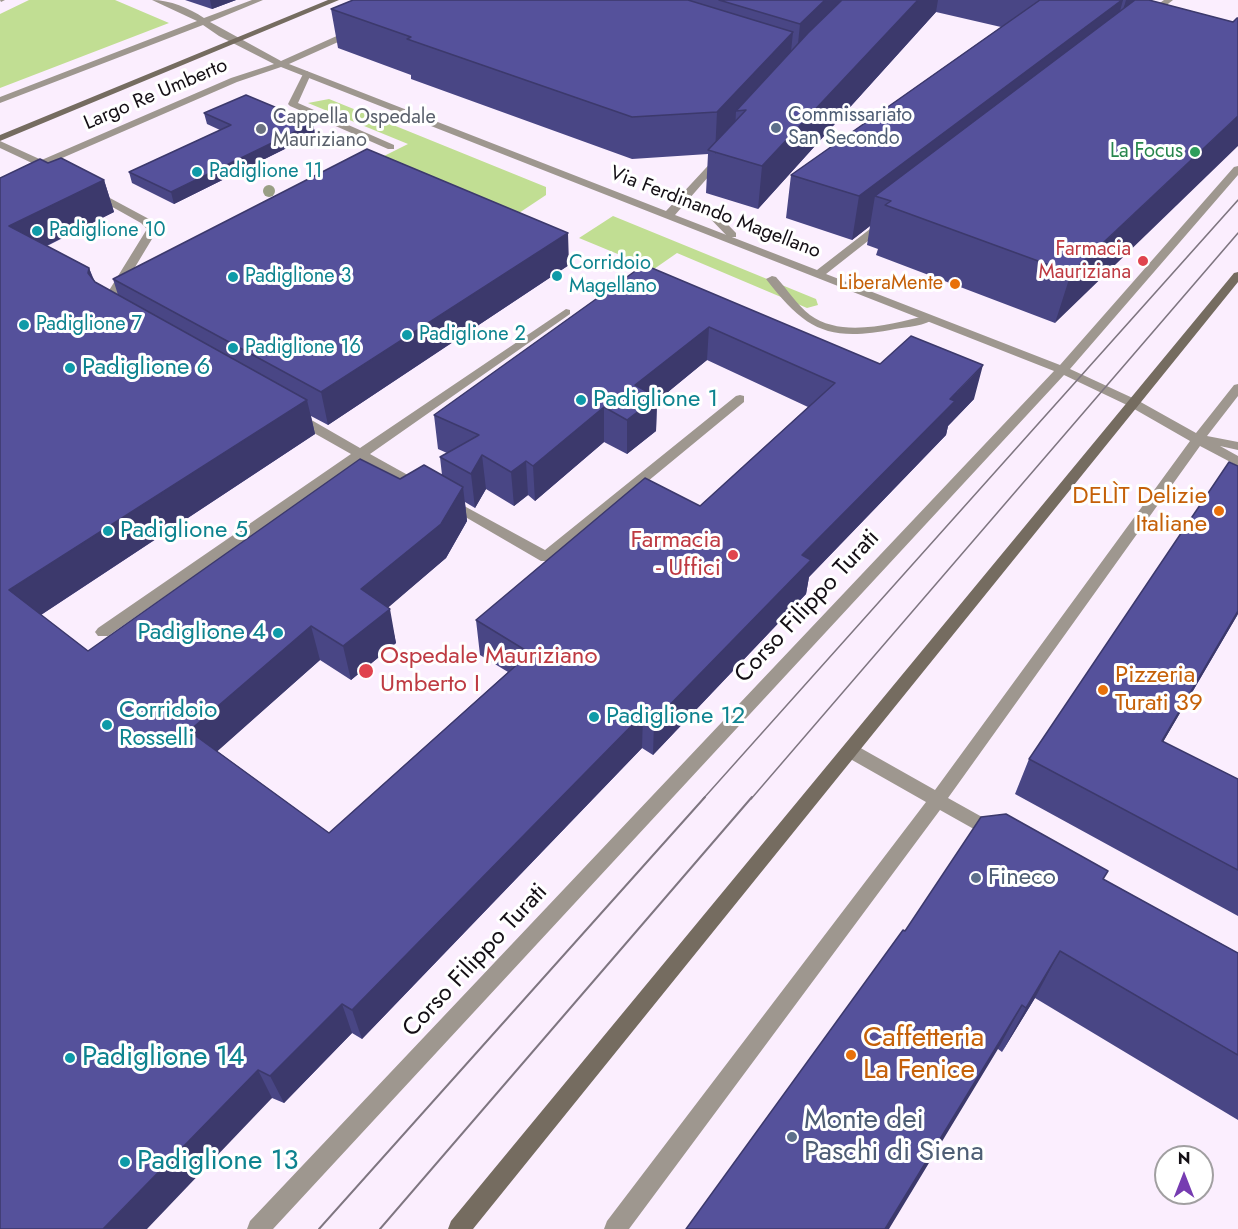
<!DOCTYPE html>
<meta charset="utf-8">
<style>
body{margin:0}
#map{position:relative;width:1238px;height:1229px;overflow:hidden;background:#fbeefe;font-family:Jost,sans-serif}
canvas{display:block}
.north{position:absolute;left:1154px;top:1145px;width:60px;height:60px;box-sizing:border-box;background:#fff;border:2px solid #a19fa1;border-radius:50%;rotate:0deg;font-size:16px;font-weight:700;line-height:24px;text-align:center;color:#140f15}
.north::after{content:'';display:block;margin:auto;width:21px;height:27px;background:#763cb1;clip-path:polygon(50% 0,100% 100%,50% 72%,0 100%)}
</style>
<div id="map">
<canvas width="1238" height="1229"></canvas>
<div class="north">N</div>
</div>
<script>
const c = document.querySelector('canvas').getContext('2d');
c.lineJoin = 'round';
function paint(path, color) {
  c.fillStyle = color;
  c.fill(path, 'evenodd');
}
function trace(path, color, width, dash) {
  c.strokeStyle = color;
  c.lineWidth = width;
  c.lineCap = dash ? 'butt' : 'round';
  c.setLineDash(dash || []);
  c.stroke(path);
}
function label(font, color, halo, rows, align = 'center') {
  c.font = font + ' Jost,sans-serif';
  c.lineWidth = 6;
  c.setLineDash([]);
  c.textBaseline = 'middle';
  c.strokeStyle = halo;
  c.fillStyle = color;
  for (const [text, x, y, turn = 0] of rows) {
    c.save();
    c.translate(x, y);
    c.rotate((+turn || 0) * Math.PI / 180);
    c.textAlign = isNaN(turn) ? turn : align;
    if (halo) c.strokeText(text, 0, 0);
    c.fillText(text, 0, 0);
    c.restore();
  }
}
paint(new Path2D(`
 M 29,0 L 115,0 L 169,23 L 0,88 L 0,14 Z
 M 329,99 L 546,187 L 546,195 L 519,213 L 384,156 L 408,144 L 308,103 Z
 M 613,216 L 816,299 L 818,305 L 807,308 L 677,253 L 654,269 L 579,238 Z`), '#c1de93');
paint(new Path2D(`
 M 307,71 L 311,74 L 298,103 L 394,145 L 394,149 L 388,149 L 290,106 L 288,104 L 303,74 Z
 M 0,141 L 57,167 L 58,169 L 49,171 L 0,148 Z
 M 95,190 L 149,219 L 158,229 L 117,297 L 114,305 L 118,310 L 112,313 L 108,312 L 102,305 L 105,297 L 147,229 L 141,223 L 91,195 L 91,191 Z
 M 700,204 L 708,204 L 736,233 L 736,237 L 728,237 L 700,208 Z
 M 772,276 L 776,277 C 787,289 797,305 810,315 C 843,339 894,323 929,315 L 935,318 C 926,326 907,327 895,329 C 829,342 806,331 766,279 Z
 M 566,309 L 570,310 L 570,314 L 370,454 L 424,484 L 426,487 L 424,490 L 414,490 L 361,460 L 108,636 L 98,636 L 95,632 L 98,628 L 351,454 L 291,420 L 291,414 L 301,414 L 360,448 Z
 M 740,395 L 744,396 L 744,402 L 551,561 L 541,561 L 443,504 L 450,499 L 455,501 L 545,550 L 736,396 Z`), '#9e978f');
paint(new Path2D(`
 M 0,0 L 5,0 L 1,2 Z
 M 152,0 C 170,0 189,8 204,18 L 252,0 L 263,0 L 210,22 L 281,61 L 350,30 L 356,30 L 356,34 L 289,64 L 666,211 L 717,156 L 723,156 L 723,160 L 675,215 L 817,270 L 879,222 L 887,222 L 887,226 L 826,274 L 1060,365 L 1234,167 L 1238,166 L 1238,175 L 1070,369 L 1137,400 L 1196,433 L 1234,385 L 1238,384 L 1238,396 L 1207,436 L 1238,442 L 1238,450 L 1220,446 L 1238,456 L 1238,466 L 1200,446 L 948,798 L 1000,827 L 1003,832 L 1000,837 L 994,839 L 988,837 L 940,810 L 629,1229 L 604,1229 L 607,1221 L 926,802 L 845,756 L 843,751 L 845,746 L 851,744 L 857,746 L 935,790 L 1190,441 L 1129,406 L 1064,375 L 273,1229 L 247,1229 L 250,1221 L 1054,371 L 281,67 L 237,82 L 0,185 L 0,178 L 231,78 L 274,64 L 219,36 L 203,25 L 0,103 L 0,97 L 197,21 Z
 M 1164,0 L 1173,0 L 1150,18 L 1144,18 L 1144,14 Z`), '#9e978f');
paint(new Path2D(`
 M 328,0 L 339,0 L 0,141 L 0,135 Z
 M 1238,272 L 1238,282 L 473,1229 L 448,1229 L 451,1221 L 1234,273 Z`), '#756c60');
trace(new Path2D(`
 M 703,799 L 1238,200
 M 751,799 L 1238,233`), '#7f7681', 1.5);
trace(new Path2D(`
 M 319,1229 L 705,797
 M 380,1229 L 752,797`), '#7f7681', 2);
c.fillStyle = '#999f85';
for (const [x, y] of [
 [269,191]
]) {
  c.beginPath();
  c.arc(x, y, 6, 0, 2 * Math.PI);
  c.fill();
}
paint(new Path2D(`
 M 185,0 L 236,0 L 212,9 Z
 M 353,0 L 1149,0 L 1233,22 L 1055,323 L 876,255 L 878,249 L 867,245 L 870,226 L 852,240 L 786,218 L 791,175 L 1001,27 L 936,12 L 758,209 L 706,193 L 708,154 L 632,159 L 411,79 L 411,75 L 338,48 L 331,9 Z
 M 204,113 L 313,123 L 315,134 L 174,204 L 132,183 L 129,172 L 220,130 L 207,124 Z
 M 48,163 L 104,180 L 114,212 L 47,246 L 89,268 L 95,282 L 118,295 L 113,279 L 569,265 L 328,425 L 311,416 L 315,434 L 41,615 L 88,651 L 400,479 L 442,475 L 440,457 L 447,453 L 438,449 L 434,415 L 638,269 L 880,364 L 974,399 L 948,426 L 946,435 L 809,577 L 806,594 L 653,755 L 642,748 L 362,1039 L 352,1033 L 284,1103 L 272,1098 L 0,1229 ZM 707,360 L 808,407 L 700,506 L 476,620 L 480,655 L 508,672 L 329,833 L 217,751 L 320,660 L 351,680 L 396,643 L 388,607 L 446,558 L 467,521 L 465,502 L 475,508 L 486,489 L 514,506 L 528,495 L 535,501 L 604,442 L 627,454 L 656,431 L 657,401 Z
 M 1238,614 L 1163,742 L 1238,779 L 1238,916 L 1015,794 L 1029,759 Z
 M 1103,879 L 1238,953 L 1238,1120 L 1035,998 L 1002,1052 L 998,1049 L 905,931 Z`), '#494685');
paint(new Path2D(`
 M 210,0 L 236,0 L 212,9 Z
 M 825,0 L 859,0 L 796,63 L 800,24 Z
 M 918,0 L 938,0 L 936,12 L 758,209 L 762,166 Z
 M 1122,0 L 1123,0 L 1113,37 L 891,201 L 875,196 L 870,226 L 852,240 L 859,196 Z
 M 1126,0 L 1148,0 L 1119,23 Z
 M 793,32 L 789,71 L 736,111 L 735,131 L 715,154 L 717,112 Z
 M 1238,116 L 1238,146 L 1055,323 L 1071,273 Z
 M 313,123 L 315,134 L 174,204 L 171,192 Z
 M 104,180 L 114,212 L 21,258 L 9,226 Z
 M 568,233 L 569,265 L 328,425 L 321,392 Z
 M 89,268 L 101,301 L 88,273 Z
 M 709,327 L 707,360 L 657,401 L 656,431 L 627,454 L 627,420 L 635,385 Z
 M 983,365 L 974,399 L 948,426 L 946,435 L 809,577 L 806,594 L 653,755 L 654,721 L 802,555 Z
 M 307,400 L 315,434 L 27,624 L 9,590 Z
 M 604,407 L 604,442 L 535,501 L 533,466 Z
 M 482,455 L 486,489 L 475,508 L 471,474 Z
 M 526,461 L 528,495 L 514,506 L 511,472 Z
 M 463,487 L 467,521 L 446,558 L 369,624 L 361,589 Z
 M 390,609 L 396,643 L 351,680 L 343,646 Z
 M 1238,611 L 1238,614 L 1143,776 L 1162,741 Z
 M 311,626 L 320,660 L 203,764 L 189,731 Z
 M 643,714 L 642,748 L 362,1039 L 352,1010 Z
 M 1060,951 L 1035,998 L 1002,1052 L 1026,1008 Z
 M 342,1004 L 352,1033 L 284,1103 L 270,1076 Z
 M 1022,1005 L 998,1049 L 889,1229 L 885,1229 Z
 M 258,1070 L 272,1098 L 147,1229 L 103,1229 Z`), '#3c396c');
const building = new Path2D(`
 M 353,0 L 688,0 L 793,32 L 717,112 L 632,117 L 407,39 L 411,37 L 331,9 Z
 M 719,0 L 825,0 L 800,24 Z
 M 842,0 L 918,0 L 762,166 L 708,150 L 746,110 L 736,111 L 808,33 Z
 M 1040,0 L 1122,0 L 859,196 L 791,175 Z
 M 1135,0 L 1149,0 L 1233,22 L 1237,18 L 1238,18 L 1238,116 L 1071,273 L 885,205 L 891,201 L 875,196 Z
 M 246,95 L 313,123 L 171,192 L 129,172 L 231,125 L 204,113 Z
 M 367,149 L 568,233 L 321,392 L 113,279 Z
 M 61,158 L 104,180 L 9,226 L 89,268 L 88,273 L 95,282 L 307,400 L 9,590 L 88,651 L 360,459 L 400,479 L 424,465 L 463,487 L 441,524 L 361,589 L 390,609 L 343,646 L 311,626 L 189,731 L 329,833 L 530,653 L 476,620 L 645,478 L 700,506 L 835,383 L 709,327 L 635,385 L 657,397 L 627,420 L 604,407 L 533,466 L 526,461 L 511,472 L 482,455 L 471,474 L 440,457 L 479,435 L 434,415 L 638,269 L 640,263 L 880,364 L 911,336 L 983,365 L 950,399 L 955,401 L 802,555 L 811,560 L 654,721 L 643,714 L 352,1010 L 342,1004 L 270,1076 L 258,1070 L 103,1229 L 0,1229 L 0,178 L 40,159 L 48,163 Z
 M 1229,462 L 1238,466 L 1238,611 L 1162,741 L 1238,779 L 1238,870 L 1029,759 Z
 M 1006,814 L 1108,871 L 1103,879 L 1238,953 L 1238,1055 L 1060,951 L 1026,1008 L 1022,1005 L 885,1229 L 686,1229 L 903,930 L 905,931 L 981,817 Z`);
paint(building, '#55519b');
trace(building, '#3c396c', 1.5);
for (const [x, y, r, color] of [
 [776,128,6,"#5c6f8a"],
 [261,129,6,"#6b7280"],
 [1195,152,6,"#2e9e5b"],
 [197,172,6,"#0f9aa8"],
 [37,231,6,"#0f9aa8"],
 [1143,261,6,"#e0444e"],
 [557,276,6,"#0f9aa8"],
 [233,277,6,"#0f9aa8"],
 [955,284,6,"#e8710a"],
 [24,325,6,"#0f9aa8"],
 [407,335,6,"#0f9aa8"],
 [233,348,6,"#0f9aa8"],
 [70,368,6,"#0f9aa8"],
 [581,400,6,"#0f9aa8"],
 [1219,511,6,"#e8710a"],
 [108,531,6,"#0f9aa8"],
 [733,555,6,"#e0444e"],
 [278,633,6,"#0f9aa8"],
 [366,671,8,"#e0444e"],
 [1103,690,6,"#e8710a"],
 [594,717,6,"#0f9aa8"],
 [107,725,6,"#0f9aa8"],
 [976,878,6,"#5c6f8a"],
 [851,1055,6,"#e8710a"],
 [70,1058,6,"#0f9aa8"],
 [792,1137,6,"#5c6f8a"],
 [125,1162,6,"#0f9aa8"]
]) {
  const dot = new Path2D();
  dot.arc(x, y, r, 0, 2 * Math.PI);
  c.fillStyle = color;
  c.fill(dot);
  trace(dot, '#fff', 2);
}
label('20px', '#140f15', '#fff', [
 ["Largo Re Umberto",156,95,-23],
 ["Via Ferdinando Magellano",715,213,21]
]);
label('20px', '#4e5e75', '#fff', [
 ["Commissariato",788,116],
 ["San Secondo",788,139]
], 'left');
label('20px', '#5b616d', '#fff', [
 ["Cappella Ospedale",273,118],
 ["Mauriziano",273,141]
], 'left');
label('20px', '#27864d', '#fff', [
 ["La Focus",1183,152]
], 'right');
label('20px', '#0d838f', '#fff', [
 ["Padiglione 11",209,172],
 ["Padiglione 10",49,231],
 ["Corridoio",569,264],
 ["Magellano",569,287],
 ["Padiglione 3",245,277],
 ["Padiglione 7",36,325],
 ["Padiglione 2",419,335],
 ["Padiglione 16",245,348]
], 'left');
label('20px', '#be3a42', '#fff', [
 ["Farmacia",1131,250],
 ["Mauriziana",1131,273]
], 'right');
label('20px', '#c56008', '#fff', [
 ["LiberaMente",943,284]
], 'right');
label('24px', '#0d838f', '#fff', [
 ["Padiglione 6",82,368],
 ["Padiglione 1",593,400],
 ["Padiglione 5",120,531],
 ["Padiglione 4",266,633,"right"],
 ["Corridoio",119,711],
 ["Rosselli",119,739],
 ["Padiglione 12",606,717]
], 'left');
label('24px', '#c56008', '#fff', [
 ["DELÌT Delizie",1207,497],
 ["Italiane",1207,525],
 ["Pizzeria",1115,676,"left"],
 ["Turati 39",1115,704,"left"]
], 'right');
label('24px', '#be3a42', '#fff', [
 ["Farmacia",721,541],
 ["- Uffici",721,569],
 ["Ospedale Mauriziano",380,657,"left"],
 ["Umberto I",380,685,"left"]
], 'right');
label('24px', '#140f15', '#fff', [
 ["Corso Filippo Turati",808,607,-47],
 ["Corso Filippo Turati",476,961,-47]
]);
label('24px', '#4e5e75', '#fff', [
 ["Fineco",988,878]
], 'left');
label('28px', '#c56008', '#fff', [
 ["Caffetteria",863,1039],
 ["La Fenice",863,1071]
], 'left');
label('28px', '#0d838f', '#fff', [
 ["Padiglione 14",82,1058],
 ["Padiglione 13",137,1162]
], 'left');
label('28px', '#4e5e75', '#fff', [
 ["Monte dei",804,1121],
 ["Paschi di Siena",804,1153]
], 'left');
</script>
